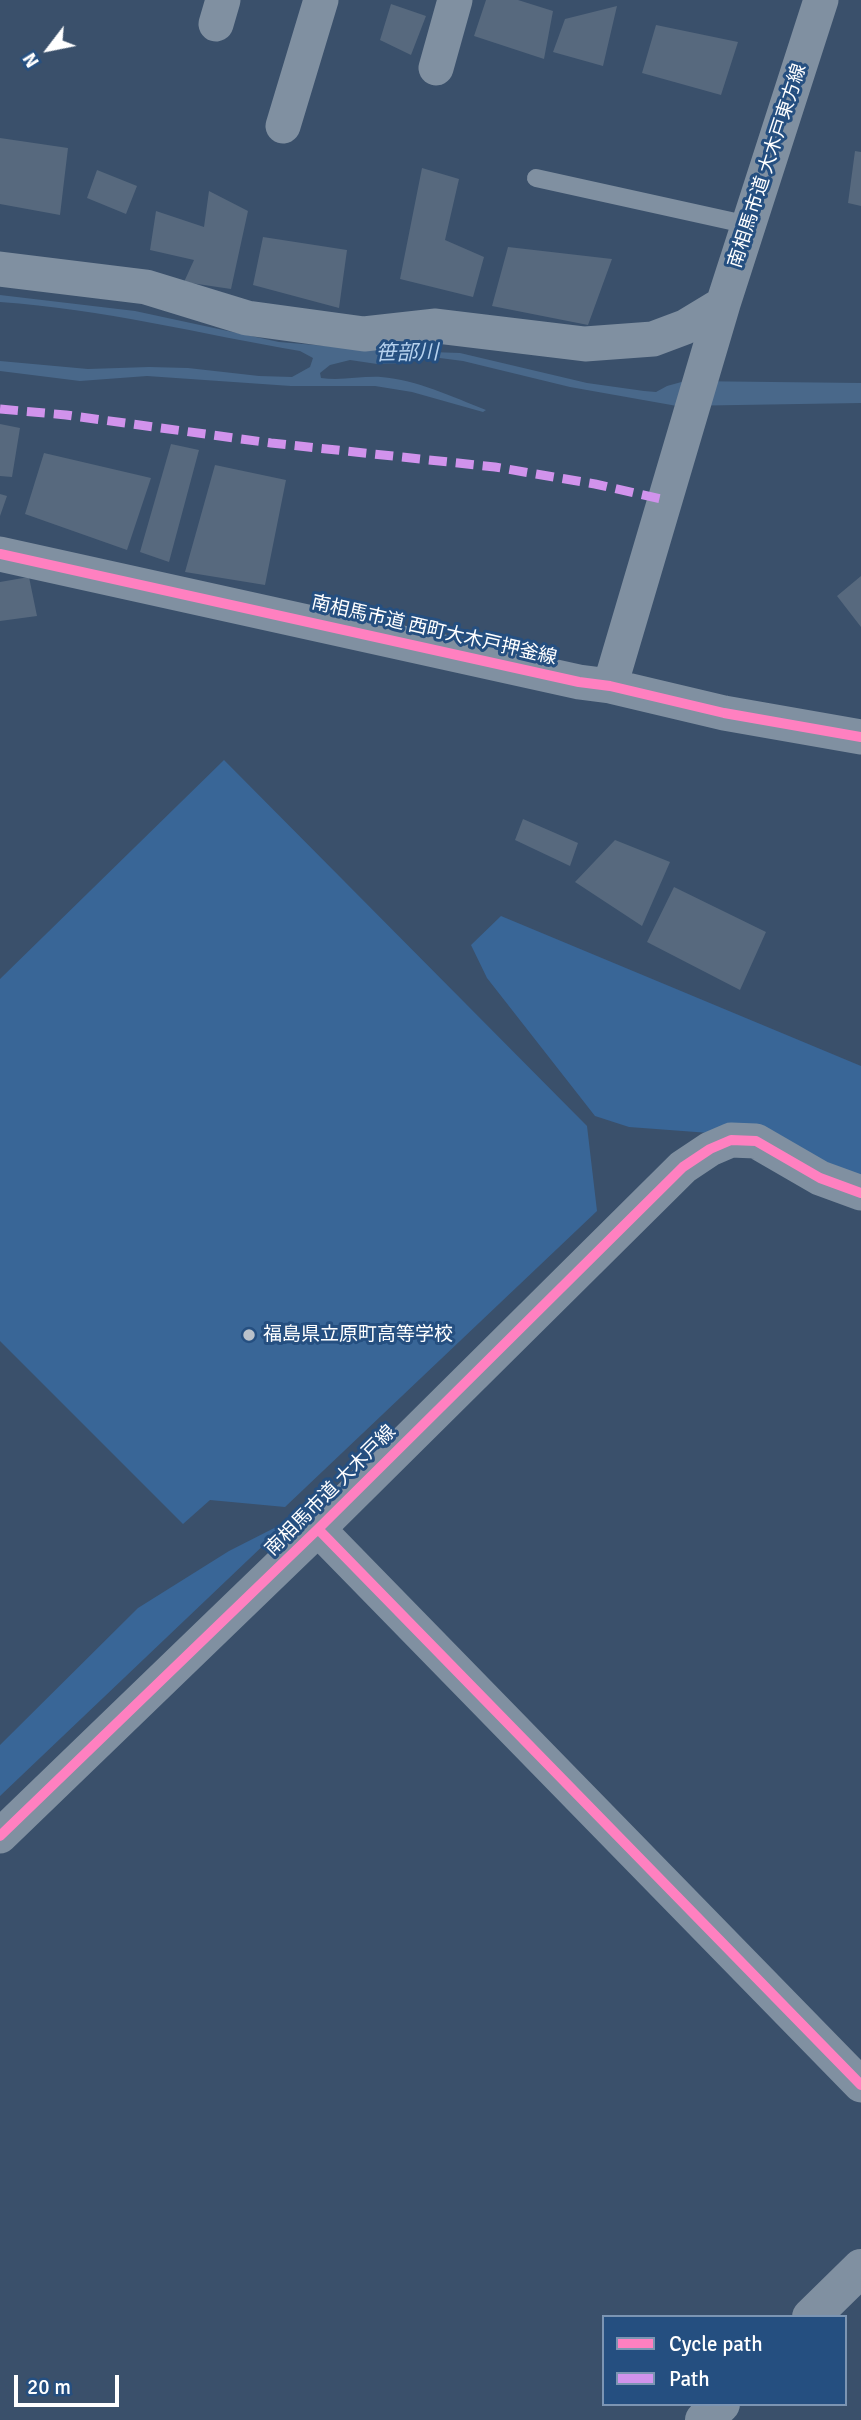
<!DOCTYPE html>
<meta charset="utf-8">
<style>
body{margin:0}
#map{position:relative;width:861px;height:2420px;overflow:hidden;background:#3a506b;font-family:Signika,sans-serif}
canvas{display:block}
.legend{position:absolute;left:602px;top:2315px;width:245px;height:91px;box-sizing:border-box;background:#254f80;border:2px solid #7c95b3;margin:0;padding:9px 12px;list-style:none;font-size:21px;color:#fff}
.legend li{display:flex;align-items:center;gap:14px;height:35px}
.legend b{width:35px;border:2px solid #7c95b3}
.north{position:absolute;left:14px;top:14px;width:70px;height:70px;-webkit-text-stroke:5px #254f80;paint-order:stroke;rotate:238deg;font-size:19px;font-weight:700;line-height:28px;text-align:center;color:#fff}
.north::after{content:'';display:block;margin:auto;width:24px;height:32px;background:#fff;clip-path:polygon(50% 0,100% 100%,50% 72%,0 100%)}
.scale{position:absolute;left:14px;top:2375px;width:105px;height:32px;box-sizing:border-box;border:4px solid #fff;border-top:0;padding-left:9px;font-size:21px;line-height:24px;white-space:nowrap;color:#fff;-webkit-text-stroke:5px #254f80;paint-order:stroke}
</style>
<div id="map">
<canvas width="861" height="2420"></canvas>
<ul class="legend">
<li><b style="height:9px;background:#ff80c0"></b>Cycle path</li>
<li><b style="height:9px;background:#d193ec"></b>Path</li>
</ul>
<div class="north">N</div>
<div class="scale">20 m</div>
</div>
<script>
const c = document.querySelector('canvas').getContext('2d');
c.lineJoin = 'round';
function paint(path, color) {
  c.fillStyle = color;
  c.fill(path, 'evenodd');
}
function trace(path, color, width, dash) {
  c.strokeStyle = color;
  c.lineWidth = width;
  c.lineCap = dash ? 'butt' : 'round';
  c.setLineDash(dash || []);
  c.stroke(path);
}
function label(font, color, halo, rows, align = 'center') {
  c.font = font + ' Signika,"Noto Sans JP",sans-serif';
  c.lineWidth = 6;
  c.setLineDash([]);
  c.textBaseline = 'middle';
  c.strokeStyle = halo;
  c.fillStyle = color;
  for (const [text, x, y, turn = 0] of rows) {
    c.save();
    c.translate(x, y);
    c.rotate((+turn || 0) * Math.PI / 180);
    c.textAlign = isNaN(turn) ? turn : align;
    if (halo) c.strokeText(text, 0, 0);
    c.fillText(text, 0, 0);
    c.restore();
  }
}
paint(new Path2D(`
 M 224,760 L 587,1126 L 597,1211 L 285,1507 L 210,1500 L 183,1524 L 0,1341 L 0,979 Z
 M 501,916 L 861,1066 L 861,1185 L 763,1137 L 629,1127 L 595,1116 L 487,978 L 471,945 Z
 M 290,1520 L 0,1796 L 0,1745 L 138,1608 L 229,1551 Z`), '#396697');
paint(new Path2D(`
 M 0,295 L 135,311 L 279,342 L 374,350 L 460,353 L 587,383 L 644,391 L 656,392 L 667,386 L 685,381 L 861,383 L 861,403 L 677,406 L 570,387 L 463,361 L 432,357 L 405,363 L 377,364 L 350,360 L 330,365 L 320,373 L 321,378 C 341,381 361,376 381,377 C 417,380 453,397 486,410 L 483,412 L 412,392 L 375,386 L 291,386 L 147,376 L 80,381 L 0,371 L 0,361 L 88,369 L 149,367 L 188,368 L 259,376 L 292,377 L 310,367 L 313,358 L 300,351 C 200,334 102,309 0,302 Z`), '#49688a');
paint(new Path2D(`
 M 486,0 L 518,0 L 553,11 L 544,59 L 474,36 Z
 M 391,4 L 426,16 L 411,55 L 380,40 Z
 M 617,6 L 603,66 L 553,52 L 565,19 Z
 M 656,25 L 738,42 L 721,95 L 642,73 Z
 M 0,138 L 68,148 L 60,215 L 0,204 Z
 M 855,151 L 861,152 L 861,206 L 848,203 Z
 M 422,168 L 459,179 L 445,240 L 484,257 L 473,297 L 400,279 Z
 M 97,170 L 137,186 L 126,214 L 87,198 Z
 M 209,191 L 248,211 L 231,289 L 184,282 L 194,260 L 150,250 L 156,211 L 204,227 Z
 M 263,237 L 347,250 L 339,308 L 253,285 Z
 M 508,247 L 612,259 L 588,325 L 492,306 Z
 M 0,424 L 20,428 L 12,477 L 0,476 Z
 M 171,444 L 199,450 L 169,562 L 140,552 Z
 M 44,453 L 151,478 L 127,550 L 25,514 Z
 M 215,465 L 286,480 L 265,585 L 185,572 Z
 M 0,494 L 7,496 L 0,516 Z
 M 861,576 L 861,627 L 837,596 Z
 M 29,577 L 37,616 L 0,621 L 0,582 Z
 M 523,819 L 578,843 L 570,866 L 515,840 Z
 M 615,840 L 670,862 L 642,926 L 575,882 Z
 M 674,887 L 766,932 L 740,990 L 647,942 Z`), '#57697e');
trace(new Path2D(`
 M 536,178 L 749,225`), '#8090a1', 18);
trace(new Path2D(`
 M 216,24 L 223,0
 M 436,68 L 455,0
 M 283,126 L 321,0
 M 0,269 L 146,287 L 247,318 L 364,334 L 436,326 L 585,344 L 653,339 L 685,327 L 723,304
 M 0,554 L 579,682 L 610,686 L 724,713 L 861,737
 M 610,686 L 723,304 L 821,0
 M 318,1529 L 861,2085
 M 0,1836 L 318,1529 L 683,1167 L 710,1149 L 731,1140 L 756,1141 L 820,1178 L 861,1193`), '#8090a1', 35);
trace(new Path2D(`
 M 811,2317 L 861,2268
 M 704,2420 L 721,2404`), '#8090a1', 38);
trace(new Path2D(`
 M 0,409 L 66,415 L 271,443 L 495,467 L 595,484 L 665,500`), '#d193ec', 9, [18, 9]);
trace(new Path2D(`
 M 0,554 L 579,682 L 610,686 L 724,713 L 861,737
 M 318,1529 L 861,2085
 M 0,1836 L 318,1529 L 683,1167 L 710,1149 L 731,1140 L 756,1141 L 820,1178 L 861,1193`), '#ff80c0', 10);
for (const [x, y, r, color] of [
 [249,1335,7,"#bac2cb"]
]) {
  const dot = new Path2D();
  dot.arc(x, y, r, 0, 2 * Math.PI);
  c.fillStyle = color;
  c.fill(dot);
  trace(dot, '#254f80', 2.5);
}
label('19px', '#fff', '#254f80', [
 ["南相馬市道 大木戸東方線",768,166,-72],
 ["南相馬市道 西町大木戸押釜線",434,631,13],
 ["南相馬市道 大木戸線",331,1491,-45]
]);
label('19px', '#fff', '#254f80', [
 ["福島県立原町高等学校",263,1335]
], 'left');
label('italic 21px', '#b7d2ee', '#254f80', [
 ["笹部川",407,354,-1]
]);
</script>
